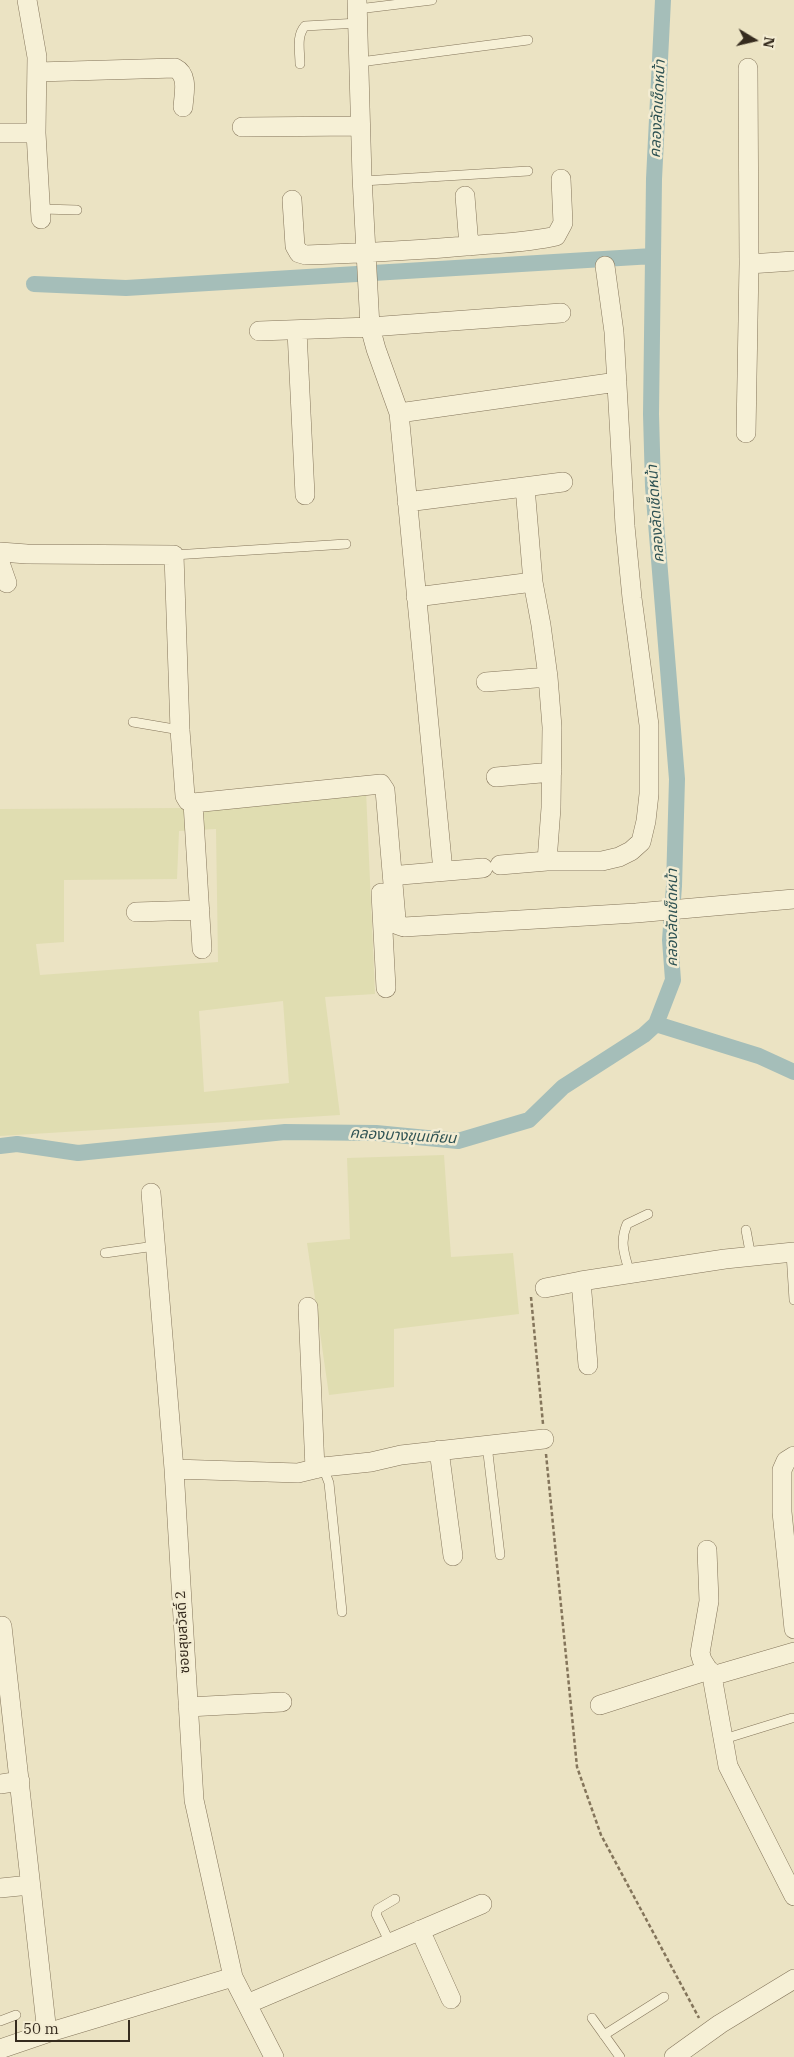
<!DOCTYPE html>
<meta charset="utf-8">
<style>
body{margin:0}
#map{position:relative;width:794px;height:2057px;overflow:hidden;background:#ebe3c3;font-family:"IBM Plex Serif",serif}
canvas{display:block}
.north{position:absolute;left:729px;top:15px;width:50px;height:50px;-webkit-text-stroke:4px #f3ecd2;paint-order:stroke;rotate:99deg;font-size:14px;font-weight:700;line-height:20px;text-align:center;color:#352b1e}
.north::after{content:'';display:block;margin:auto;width:18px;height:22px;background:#352b1e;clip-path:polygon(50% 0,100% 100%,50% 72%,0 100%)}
.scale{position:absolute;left:15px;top:2020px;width:115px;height:22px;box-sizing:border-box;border:2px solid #352b1e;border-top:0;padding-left:6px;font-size:15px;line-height:18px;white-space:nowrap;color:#352b1e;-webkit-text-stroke:4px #f3ecd2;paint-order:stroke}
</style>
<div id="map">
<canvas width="794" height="2057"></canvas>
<div class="north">N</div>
<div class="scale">50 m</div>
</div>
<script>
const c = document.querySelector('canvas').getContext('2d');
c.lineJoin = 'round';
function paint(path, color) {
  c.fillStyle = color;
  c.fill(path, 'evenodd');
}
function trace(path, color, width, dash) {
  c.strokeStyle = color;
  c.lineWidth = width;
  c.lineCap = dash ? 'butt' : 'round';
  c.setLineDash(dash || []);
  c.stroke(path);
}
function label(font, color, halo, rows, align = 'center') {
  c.font = font + ' "IBM Plex Serif","Noto Sans Thai",serif';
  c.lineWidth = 5;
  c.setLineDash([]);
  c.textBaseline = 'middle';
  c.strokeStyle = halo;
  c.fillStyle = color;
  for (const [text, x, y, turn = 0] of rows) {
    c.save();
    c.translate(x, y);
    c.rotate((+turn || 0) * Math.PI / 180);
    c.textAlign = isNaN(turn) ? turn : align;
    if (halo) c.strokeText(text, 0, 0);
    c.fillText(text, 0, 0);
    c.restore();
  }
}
paint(new Path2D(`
 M 366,791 L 375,994 L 325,997 L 340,1115 L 0,1136 L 0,809 L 180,808 ZM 216,829 L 218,962 L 40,975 L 36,944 L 64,942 L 64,880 L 177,879 L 179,831 ZM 283,1001 L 289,1083 L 204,1092 L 199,1011 Z
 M 444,1155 L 451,1257 L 513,1253 L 519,1314 L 394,1329 L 394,1387 L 329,1395 L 307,1243 L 350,1239 L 347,1158 Z`), '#e0ddb1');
trace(new Path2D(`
 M 34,284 L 126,288 L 653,256
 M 656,1024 L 759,1056 L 794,1072
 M 0,1146 L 17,1144 L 78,1153 L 285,1132 L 376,1133 L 458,1141 L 529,1120 L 563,1087 L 644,1035 L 656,1024 L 673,980 L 670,940 L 674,886 L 677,779 L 653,486 L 651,414 L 654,179 L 663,0`), '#a5beb9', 16);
const service = new Path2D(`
 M 358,9 L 432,0
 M 360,62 L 528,40
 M 300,64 C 300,51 296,36 305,26 L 359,23
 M 363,181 L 528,171
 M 42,209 L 77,210
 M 174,555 L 346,544
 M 133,722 L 180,730
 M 746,1230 L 751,1257
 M 105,1253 L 155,1246
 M 791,1253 L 794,1300
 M 630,1274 C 625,1255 619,1243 627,1224 L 648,1214
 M 487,1445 L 500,1555
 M 323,1467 L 329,1483 L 342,1612
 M 724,1739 L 792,1718
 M 390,1943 L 376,1914 L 378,1909 L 395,1899
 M 592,2018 L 620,2057
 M 0,2021 L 16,2015
 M 604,2035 L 664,1997`);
const minor = new Path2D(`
 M 27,0 L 37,57 L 36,133 L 41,219
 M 357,0 L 362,177 L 370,327 L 376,349 L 399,413 L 443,871
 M 37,72 L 175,68 C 189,75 184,93 183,107
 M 242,127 L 360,126
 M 0,133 L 36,133
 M 465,196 L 469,246
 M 292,200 L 295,246 L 299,253 L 306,255 C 364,253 422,250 479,245 C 505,243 531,242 556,236 L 563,223 L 561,179
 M 749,264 L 794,261
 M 259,331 L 370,327 L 561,313
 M 297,331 L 305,495
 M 399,413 L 617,382
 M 746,433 L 749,264 L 748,68
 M 525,487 L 533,582 L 541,625 L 548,677 L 552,727 L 551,808 L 547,861
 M 407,502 L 563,482
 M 0,552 L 27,554 L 174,555 L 180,730 L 185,796 L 188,801 L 193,803 L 381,784 L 385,790 L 396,919 L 398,925 L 404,927 L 636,913 L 794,899
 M 0,563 L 7,583
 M 416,597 L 533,582
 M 486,682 L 548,677
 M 496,777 L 552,772
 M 193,803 L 202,949
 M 500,865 L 547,861 L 602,861 L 619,857 L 631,851 L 641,842 L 646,821 L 649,794 L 649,725 L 632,598 L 625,526 L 614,332 L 605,266
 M 401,875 L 483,868
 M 381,893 L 386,988
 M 136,912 L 200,910
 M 151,1193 L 174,1469 L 194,1800 L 233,1977 L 274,2057
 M 545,1288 L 581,1281
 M 308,1307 L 315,1469
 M 588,1365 L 581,1281 L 725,1259 L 794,1252
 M 439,1450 L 453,1556
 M 794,1456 L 786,1461 L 782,1470 L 782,1512 L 794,1629
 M 174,1469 L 298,1473 L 323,1467 L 371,1462 L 401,1455 L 544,1439
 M 707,1550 L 709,1601 L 700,1653 L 702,1660 L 712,1676
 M 2,1626 L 47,2033
 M 794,1652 L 712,1676 L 728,1766 L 794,1896
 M 600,1705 L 709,1670
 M 188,1707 L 282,1702
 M 0,1784 L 20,1781
 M 0,1888 L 30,1885
 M 420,1930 L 451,1999
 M 247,2004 L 482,1904
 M 0,2049 L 47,2033 L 233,1977
 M 674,2057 L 720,2024 L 794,1979`);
trace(service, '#84755b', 10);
trace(minor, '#84755b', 20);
trace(new Path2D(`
 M 531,1297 L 543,1424
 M 546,1454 L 577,1767 L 601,1835 L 699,2018`), '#84755b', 2.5, [4, 2.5]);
trace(service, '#f6f0d6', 9);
trace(minor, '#f6f0d6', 19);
label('14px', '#352b1e', '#f3ecd2', [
 ["ซอยสุขสวัสดิ์ 2",183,1632,-93]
]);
label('italic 15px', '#2e5253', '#f3ecd2', [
 ["คลองลัดเช็ดหน้า",658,109,-87],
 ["คลองลัดเช็ดหน้า",656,514,-94],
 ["คลองลัดเช็ดหน้า",673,918,-90],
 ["คลองบางขุนเทียน",403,1136,3]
]);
</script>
